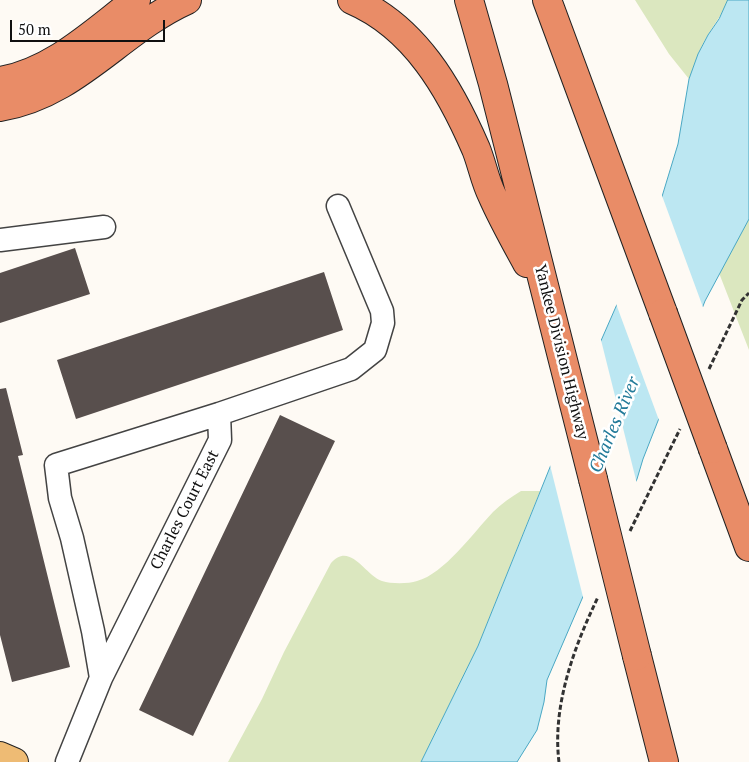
<!DOCTYPE html>
<style>
body{margin:0}
#map{position:relative;width:749px;height:762px;overflow:hidden;background:#fefaf4;font-family:"PT Serif",serif}
canvas{display:block}
.scale{position:absolute;left:10px;top:20px;width:155px;height:22px;box-sizing:border-box;border:2px solid #101010;border-top:0;padding-left:6px;font-size:15px;line-height:18px;white-space:nowrap;color:#101010;-webkit-text-stroke:4px #fff;paint-order:stroke}
</style>
<div id="map">
<canvas width="749" height="762"></canvas>
<div class="scale">50 m</div>
</div>
<script>
const c = document.querySelector('canvas').getContext('2d');
c.lineJoin = 'round';
function paint(path, color) {
  c.fillStyle = color;
  c.fill(path, 'evenodd');
}
function trace(path, color, width, dash) {
  c.strokeStyle = color;
  c.lineWidth = width;
  c.lineCap = dash ? 'butt' : 'round';
  c.setLineDash(dash || []);
  c.stroke(path);
}
function label(font, color, halo, rows, align = 'center') {
  c.font = font + ' "PT Serif",serif';
  c.lineWidth = 5;
  c.setLineDash([]);
  c.textBaseline = 'middle';
  c.strokeStyle = halo;
  c.fillStyle = color;
  for (const [text, x, y, turn = 0] of rows) {
    c.save();
    c.translate(x, y);
    c.rotate((+turn || 0) * Math.PI / 180);
    c.textAlign = isNaN(turn) ? turn : align;
    if (halo) c.strokeText(text, 0, 0);
    c.fillText(text, 0, 0);
    c.restore();
  }
}
paint(new Path2D(`
 M 635,0 L 728,0 C 723,13 715,23 708,35 C 699,49 695,64 689,79 L 669,54 Z
 M 749,219 L 749,350 L 719,273 Z
 M 521,491 L 540,491 L 478,646 L 421,762 L 228,762 L 262,699 L 284,652 L 331,563 C 350,541 365,575 382,581 C 391,584 408,584 417,581 C 444,574 473,533 493,512 C 501,504 511,497 521,491 Z`), '#dbe7bf');
const water = new Path2D(`
 M 728,0 L 749,0 L 749,219 L 705,301 L 643,459 L 637,479 L 591,578 L 547,680 L 544,702 L 537,730 L 517,762 L 421,762 L 478,646 L 600,343 L 657,213 L 678,144 L 689,79 L 698,54 L 708,35 L 719,19 Z`);
paint(water, '#bce7f2');
trace(water, '#49a7c3', 1);
paint(new Path2D(`
 M 661,193 L 704,310 L 691,343 L 682,377 L 660,423 L 615,301 L 635,260 Z
 M 600,336 L 637,484 L 593,579 L 584,601 L 549,461 L 574,393 Z`), '#fefaf4');
paint(new Path2D(`
 M 75,248 L 90,294 L 0,323 L 0,273 Z
 M 324,272 L 343,330 L 76,419 L 57,360 Z
 M 6,388 L 23,455 L 18,456 L 70,667 L 12,682 L 0,635 L 0,389 Z
 M 280,415 L 335,441 L 193,736 L 139,710 Z`), '#584f4d');
const minor = new Path2D(`
 M 0,240 L 104,227
 M 101,678 L 93,631 L 72,538 L 60,498 L 56,465 L 219,414 L 351,369 L 375,350 L 383,323 L 382,311 L 338,206
 M 67,762 L 101,678 L 220,440 L 219,414`);
const major = new Path2D(`
 M 0,756 L 14,762`);
const highway = new Path2D(`
 M 352,0 C 415,27 450,89 476,149 C 482,164 485,181 492,195 C 502,218 515,241 527,263
 M 469,0 L 493,84 L 593,479
 M 547,0 L 663,313
 M 0,81 C 53,72 94,32 136,0
 M 0,107 C 77,94 120,30 187,0
 M 713,449 L 749,547
 M 637,656 L 664,762`);
trace(minor, '#434343', 25);
trace(major, '#212121', 30);
trace(highway, '#212121', 30);
trace(new Path2D(`
 M 709,369 L 742,300 L 749,293
 M 630,531 L 680,429
 M 559,762 C 552,706 574,647 598,597`), '#323232', 3, [5, 2.5]);
trace(minor, '#fff', 22);
trace(major, '#eebb74', 28);
trace(highway, '#e98c67', 28);
const highwayBridge = new Path2D(`
 M 663,313 L 713,449
 M 593,479 L 637,656`);
trace(highwayBridge, '#212121', 30, []);
trace(highwayBridge, '#e98c67', 28);
label('16px', '#101010', '#fff', [
 ["Yankee Division Highway",561,352,76],
 ["Charles Court East",185,510,-63]
]);
label('italic 18px', '#227a99', '#fff', [
 ["Charles River",615,425,-67]
]);
</script>
